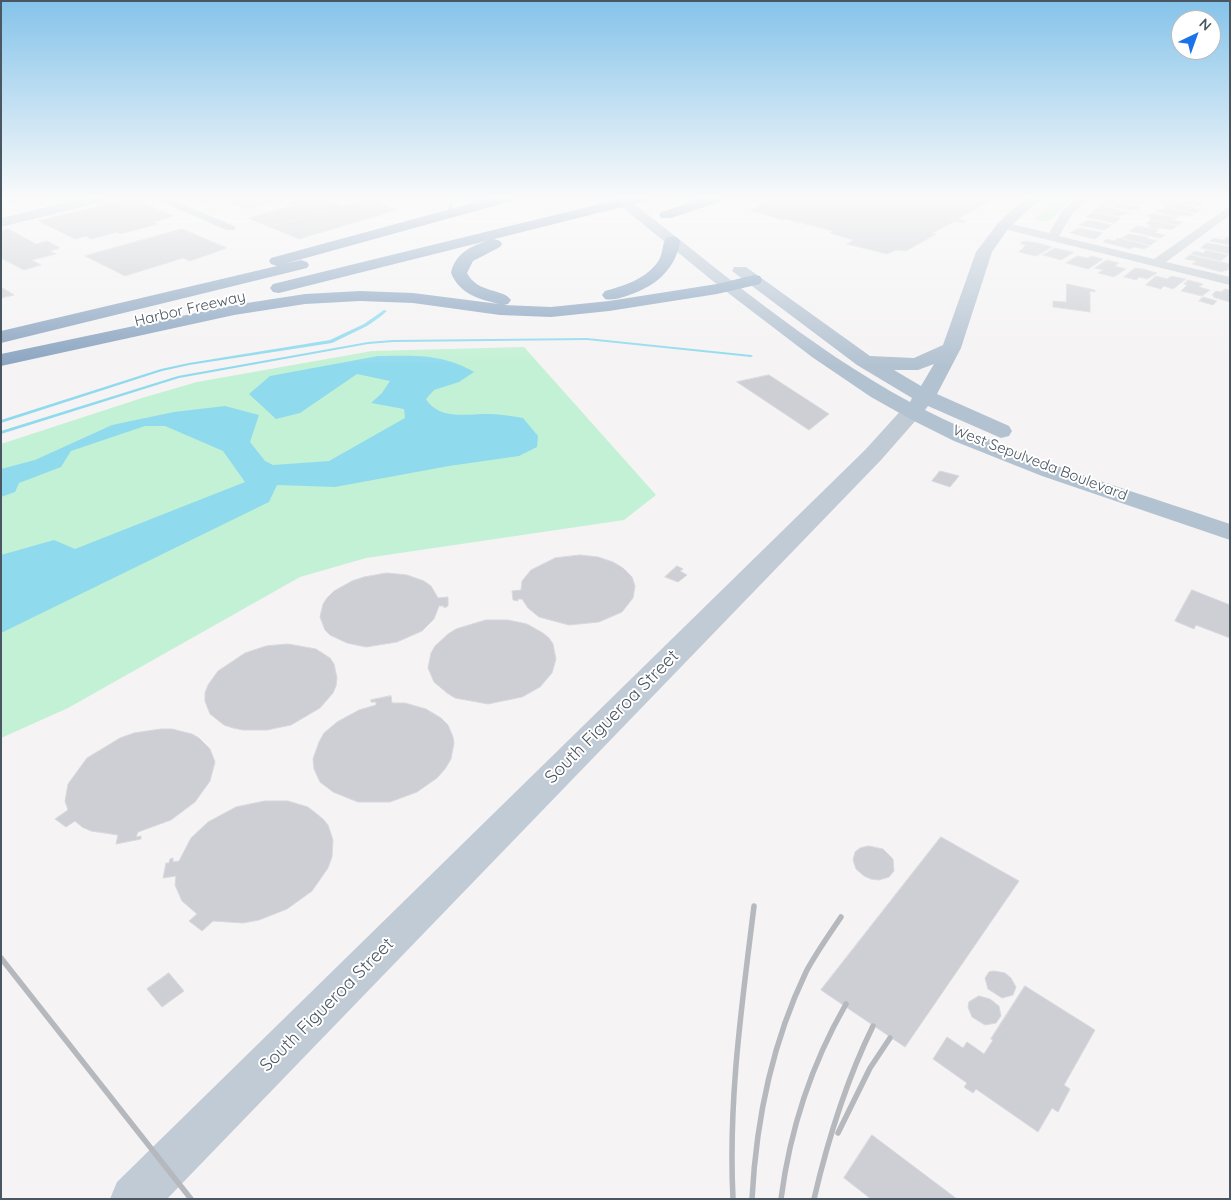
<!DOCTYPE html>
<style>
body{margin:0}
#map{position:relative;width:1231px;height:1200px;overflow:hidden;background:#f5f3f3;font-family:Quicksand,sans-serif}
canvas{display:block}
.frame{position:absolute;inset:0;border:2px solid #4a5661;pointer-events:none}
.north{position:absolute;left:1171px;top:10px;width:50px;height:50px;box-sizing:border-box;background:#fff;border:1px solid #b7bbc0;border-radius:50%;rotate:42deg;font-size:14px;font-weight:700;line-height:20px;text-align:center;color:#4a5661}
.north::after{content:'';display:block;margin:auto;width:18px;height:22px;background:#1a73e8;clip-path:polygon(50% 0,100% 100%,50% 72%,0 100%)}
</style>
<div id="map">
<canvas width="1231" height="1200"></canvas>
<div class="frame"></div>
<div class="north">N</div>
</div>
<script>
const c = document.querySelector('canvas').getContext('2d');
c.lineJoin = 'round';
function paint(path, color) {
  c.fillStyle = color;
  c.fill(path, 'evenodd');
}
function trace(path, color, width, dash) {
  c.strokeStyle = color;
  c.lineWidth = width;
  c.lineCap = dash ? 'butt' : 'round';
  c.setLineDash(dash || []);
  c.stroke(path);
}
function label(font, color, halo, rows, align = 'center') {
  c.font = font + ' Quicksand,sans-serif';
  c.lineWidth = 4;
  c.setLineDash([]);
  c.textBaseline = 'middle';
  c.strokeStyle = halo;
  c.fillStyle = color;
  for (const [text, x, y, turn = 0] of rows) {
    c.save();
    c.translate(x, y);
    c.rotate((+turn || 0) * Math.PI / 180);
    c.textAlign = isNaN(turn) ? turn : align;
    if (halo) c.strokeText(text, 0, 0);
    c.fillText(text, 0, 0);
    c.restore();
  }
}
paint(new Path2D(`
 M 1056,198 L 1074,198 L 1047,222 L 1034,220 Z
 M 524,347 L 656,495 L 624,520 L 366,558 L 300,577 L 68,708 L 1,738 L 1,444 L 142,398 L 197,382 L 372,351 Z`), '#c3f1d5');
paint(new Path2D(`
 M 378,356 C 415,356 440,353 474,372 L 459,382 L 434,390 L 426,399 C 439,420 466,414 487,414 C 499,414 511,416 523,418 L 538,436 L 537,447 L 519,456 L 449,466 L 335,487 L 277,485 L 269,502 L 1,633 L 1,555 L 54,540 L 75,549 L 245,482 L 223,451 L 165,426 L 145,426 L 71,451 L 61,467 L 19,483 L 15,492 L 1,497 L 1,469 L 35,460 L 112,425 L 174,412 L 225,406 L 259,415 L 250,442 L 265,461 L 273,465 L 329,461 L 405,418 L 404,409 L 371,403 L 382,393 L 390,381 L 357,374 L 300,413 L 276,419 L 249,394 L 270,376 Z`), '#90daee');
paint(new Path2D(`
 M 450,198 L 454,198 L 452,210 L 450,211 L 448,210 Z
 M 384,310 L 387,311 L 380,317 L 367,326 L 332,343 L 189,365 L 162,371 L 1,423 L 1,420 L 161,369 L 189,363 L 330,340 L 364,324 Z
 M 587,338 L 751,355 L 753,356 L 751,357 L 587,340 L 393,342 L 368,344 L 179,378 L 1,434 L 1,431 L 178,376 L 368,342 L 393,340 Z`), '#90daee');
const building = new Path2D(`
 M 6,198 L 27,198 L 24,201 L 3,202 Z
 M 132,198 L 174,216 L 154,222 L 158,224 L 120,234 L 117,232 L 91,239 L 86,236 L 75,239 L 39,221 Z
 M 191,198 L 286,198 L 247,209 L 219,198 L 202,203 Z
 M 295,198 L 320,198 L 343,206 L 270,227 L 248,218 L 294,205 L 289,203 L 300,200 Z
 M 780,198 L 995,198 L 958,219 L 966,221 L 964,223 L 955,221 L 932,233 L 936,234 L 906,251 L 895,250 L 887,254 L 847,244 L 854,240 L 830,233 L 833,231 L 786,219 L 782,220 L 750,210 Z
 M 1134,198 L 1146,201 L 1143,203 L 1132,204 L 1108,199 Z
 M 1173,198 L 1191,198 L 1199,200 L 1197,202 L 1204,204 L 1200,206 L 1170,200 Z
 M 367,199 L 373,199 L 382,202 L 378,203 L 396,210 L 299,239 L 270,227 Z
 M 1164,199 L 1175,202 L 1171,204 L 1182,204 L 1201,209 L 1196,213 L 1162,206 L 1168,203 L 1161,202 Z
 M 1108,200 L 1141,207 L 1136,210 L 1128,210 L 1101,204 Z
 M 1102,206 L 1131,213 L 1117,216 L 1092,211 Z
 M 1167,208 L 1194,214 L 1190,216 L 1182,215 L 1176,217 L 1154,211 Z
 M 1094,212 L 1121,218 L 1114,223 L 1086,217 Z
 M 1152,213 L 1177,218 L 1173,220 L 1183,222 L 1178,225 L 1149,219 L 1151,217 L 1147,216 Z
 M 1089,220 L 1112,225 L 1104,230 L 1079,225 Z
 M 1151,220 L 1174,225 L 1177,226 L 1171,230 L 1161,228 L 1157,229 L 1148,227 L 1151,225 L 1146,224 Z
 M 1138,226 L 1158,230 L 1155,233 L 1165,235 L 1160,238 L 1130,231 Z
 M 1080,228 L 1103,233 L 1095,239 L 1070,233 Z
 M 8,229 L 36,244 L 47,241 L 60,248 L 50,251 L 56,254 L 32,260 L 41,265 L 24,270 L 1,258 L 1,231 Z
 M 182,229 L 227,248 L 190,261 L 183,258 L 125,276 L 85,256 Z
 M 1129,234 L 1148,237 L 1146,238 L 1157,241 L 1150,245 L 1122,238 Z
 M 1227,237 L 1230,238 L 1230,245 L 1210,241 L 1214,238 L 1223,240 Z
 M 1118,238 L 1145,245 L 1150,246 L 1144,249 L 1134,247 L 1130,249 L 1103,242 L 1106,239 L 1115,241 Z
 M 1023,241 L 1038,243 L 1052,247 L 1036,256 L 1019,252 L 1026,245 L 1021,244 Z
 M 1207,243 L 1230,247 L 1230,254 L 1201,248 Z
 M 1055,248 L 1073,252 L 1073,253 L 1061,260 L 1043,255 Z
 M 1206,250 L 1228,255 L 1221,261 L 1191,254 L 1195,251 L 1203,253 Z
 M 1190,255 L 1230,264 L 1230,267 L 1226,268 L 1230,269 L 1221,272 L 1192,264 L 1196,261 L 1185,259 Z
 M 1077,256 L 1088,258 L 1091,256 L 1103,259 L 1088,269 L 1066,263 Z
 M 1107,260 L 1119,263 L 1115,266 L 1126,269 L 1114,277 L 1098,273 L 1103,270 L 1095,268 Z
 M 1135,268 L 1143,269 L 1157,273 L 1147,279 L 1139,277 L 1136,280 L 1124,277 Z
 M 1156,276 L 1167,279 L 1171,276 L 1186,279 L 1173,289 L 1164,286 L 1161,289 L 1146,285 Z
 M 1188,280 L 1203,284 L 1199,287 L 1210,290 L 1202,296 L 1181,291 L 1187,285 L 1184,284 Z
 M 1067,284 L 1095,290 L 1095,292 L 1090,291 L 1090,312 L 1053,307 L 1053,301 L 1066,302 Z
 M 1,287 L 14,295 L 1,298 Z
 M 1225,289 L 1230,290 L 1230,302 L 1213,297 L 1215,296 L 1212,295 L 1216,291 L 1221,292 Z
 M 1203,297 L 1217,301 L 1213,305 L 1199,301 Z
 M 769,375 L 829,414 L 809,430 L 737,382 Z
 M 940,471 L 959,476 L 950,487 L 932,481 Z
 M 580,555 L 598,557 L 613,562 L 623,568 L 632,577 L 635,586 L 633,598 L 622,612 L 599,622 L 569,625 L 539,617 L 528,608 L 522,599 L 518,599 L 518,601 L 513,600 L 512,591 L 521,590 L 522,581 L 531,570 L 555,558 Z
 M 677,566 L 683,569 L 680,571 L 687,575 L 678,582 L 665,577 Z
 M 387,573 L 407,575 L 424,581 L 431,586 L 438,598 L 448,597 L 448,606 L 444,608 L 444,606 L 439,606 L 434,619 L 422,631 L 397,642 L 366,647 L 347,643 L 330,635 L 325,630 L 320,617 L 323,604 L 327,598 L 334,591 L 352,581 L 364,577 Z
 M 1192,590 L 1230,605 L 1230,638 L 1196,625 L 1194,629 L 1175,621 Z
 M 486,620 L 508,620 L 527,624 L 543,633 L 549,638 L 553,644 L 556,659 L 552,673 L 540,687 L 522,697 L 488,704 L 455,698 L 447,693 L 434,682 L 428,668 L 431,653 L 435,646 L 448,634 L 456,629 Z
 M 288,644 L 316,649 L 330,658 L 334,664 L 337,678 L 336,686 L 333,693 L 320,708 L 291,725 L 267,730 L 243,730 L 233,728 L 224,725 L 210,714 L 205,701 L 205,693 L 208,685 L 218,671 L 245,653 L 266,646 Z
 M 391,696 L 392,703 L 405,703 L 426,709 L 441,718 L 448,725 L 453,737 L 454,743 L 451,759 L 445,769 L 437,778 L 417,792 L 390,802 L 358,802 L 333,792 L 320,782 L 314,769 L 313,759 L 319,742 L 324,733 L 337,722 L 359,710 L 376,705 L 376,702 L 371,702 L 371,700 Z
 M 161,729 L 172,729 L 192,734 L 199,738 L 210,749 L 215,762 L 210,781 L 195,802 L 171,820 L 138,832 L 136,837 L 141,836 L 141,839 L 116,844 L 118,835 L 91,831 L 82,827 L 75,821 L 66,827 L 55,819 L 68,810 L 65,801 L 68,784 L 87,758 L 120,738 L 134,733 Z
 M 265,801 L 288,801 L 308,807 L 323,819 L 328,825 L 333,840 L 332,857 L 328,868 L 312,891 L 287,909 L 259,920 L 243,923 L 213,921 L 202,931 L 189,921 L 197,914 L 182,901 L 175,885 L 176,876 L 163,878 L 166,863 L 169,863 L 170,859 L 173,858 L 173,862 L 179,861 L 191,838 L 208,822 L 236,807 Z
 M 941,837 L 1019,881 L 905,1047 L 821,990 Z
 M 869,846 L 883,849 L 893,859 L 894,871 L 889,877 L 879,880 L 871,879 L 864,876 L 856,869 L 853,860 L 855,852 L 860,848 Z
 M 994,971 L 1005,973 L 1011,978 L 1016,987 L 1013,995 L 1002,998 L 988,989 L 985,978 L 989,972 Z
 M 169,973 L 184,991 L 162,1007 L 147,989 Z
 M 1025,986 L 1095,1030 L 1064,1085 L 1070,1089 L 1058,1112 L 1052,1108 L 1038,1132 L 976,1089 L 973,1093 L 964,1087 L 967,1083 L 933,1059 L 947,1037 L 963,1048 L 967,1042 L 984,1054 L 993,1040 L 991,1039 Z
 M 979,996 L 990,999 L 999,1006 L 1001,1016 L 996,1023 L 985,1025 L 972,1017 L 968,1007 L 969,1002 Z
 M 872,1135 L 957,1199 L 871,1199 L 844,1178 Z`);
paint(building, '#cdcfd5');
trace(building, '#d7d9de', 1);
paint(new Path2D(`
 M 153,198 L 168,198 L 234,226 L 236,228 L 234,230 L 226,230 Z
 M 1077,198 L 1089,198 L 1072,214 L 1059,236 L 1154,259 L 1230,206 L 1230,215 L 1166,262 L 1230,277 L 1230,285 L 1000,228 L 998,226 L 1004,222 L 1049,233 L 1063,210 Z`), '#c1cad2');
paint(new Path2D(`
 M 913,405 L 921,406 L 924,411 L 881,460 L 167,1199 L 110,1199 L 117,1182 L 865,450 L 905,406 Z`), '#c1cbd6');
paint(new Path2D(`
 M 84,198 L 108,198 L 106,201 L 1,227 L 1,218 Z
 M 611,198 L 627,198 C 718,269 808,347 910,402 L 912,398 L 857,365 L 732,271 L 734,267 L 746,267 L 870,356 L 914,358 L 943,345 L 976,252 L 998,223 L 1025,198 L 1041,198 L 1008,229 L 992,252 L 961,348 L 937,394 L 1009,426 L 1012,431 L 1009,436 L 1001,438 L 928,406 L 925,410 C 1022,459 1127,489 1230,524 L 1230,540 L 1042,476 L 954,441 L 912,420 L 871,397 L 812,357 L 719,286 ZM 934,364 L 921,386 L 894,370 L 918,370 Z`), '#b3c2d1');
paint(new Path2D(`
 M 491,198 L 514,198 L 512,201 L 284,264 L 301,260 L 307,262 L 309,265 L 307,268 L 1,343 L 1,331 L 277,266 L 271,264 L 269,261 L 271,258 Z
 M 624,198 L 648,198 L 646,201 L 279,293 L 273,292 L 270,288 L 273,284 Z
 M 703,198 L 724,198 L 722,201 L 671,218 L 661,218 L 659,215 L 661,212 Z
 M 672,236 L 678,238 L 680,241 C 676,268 657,285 632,294 C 623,297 614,301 605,299 L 602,295 L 605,291 C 624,286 648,278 659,260 C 663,253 662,244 666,238 Z
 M 494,239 L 500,241 L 502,244 L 500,247 L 473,261 L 467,273 C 478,294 503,288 511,300 L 508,304 L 504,305 L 551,307 L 609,301 L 717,284 L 754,275 L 760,276 L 762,280 L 760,284 L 717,294 L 609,311 L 551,317 L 500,315 L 413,303 L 360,301 L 305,304 L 234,315 L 1,366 L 1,354 L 234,305 L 305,294 L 360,291 L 413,293 L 499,304 C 478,299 460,294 451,273 C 455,252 475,244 494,239 Z`), '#8ba5c1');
trace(new Path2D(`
 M 1,958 L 191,1199
 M 838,1133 L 870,1068 L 890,1038
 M 733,1199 C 728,1100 742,1004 754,906
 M 752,1199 C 756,1121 772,1043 806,972 C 816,953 829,935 841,917
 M 781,1199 C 790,1129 811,1065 846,1004
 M 814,1199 C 828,1139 846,1081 873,1026`), '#b5b8bd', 5.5);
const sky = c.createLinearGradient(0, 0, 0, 366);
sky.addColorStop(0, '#85c3ea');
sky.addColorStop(0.54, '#fafafa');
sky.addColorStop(1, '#fafafa00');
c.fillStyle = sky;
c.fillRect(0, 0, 1231, 366);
label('15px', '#4a5661', '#fff', [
 ["Harbor Freeway",190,309,-13],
 ["West Sepulveda Boulevard",1040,463,21]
]);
label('18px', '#4a5661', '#fff', [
 ["South Figueroa Street",612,717,-45],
 ["South Figueroa Street",327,1005,-45]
]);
</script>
